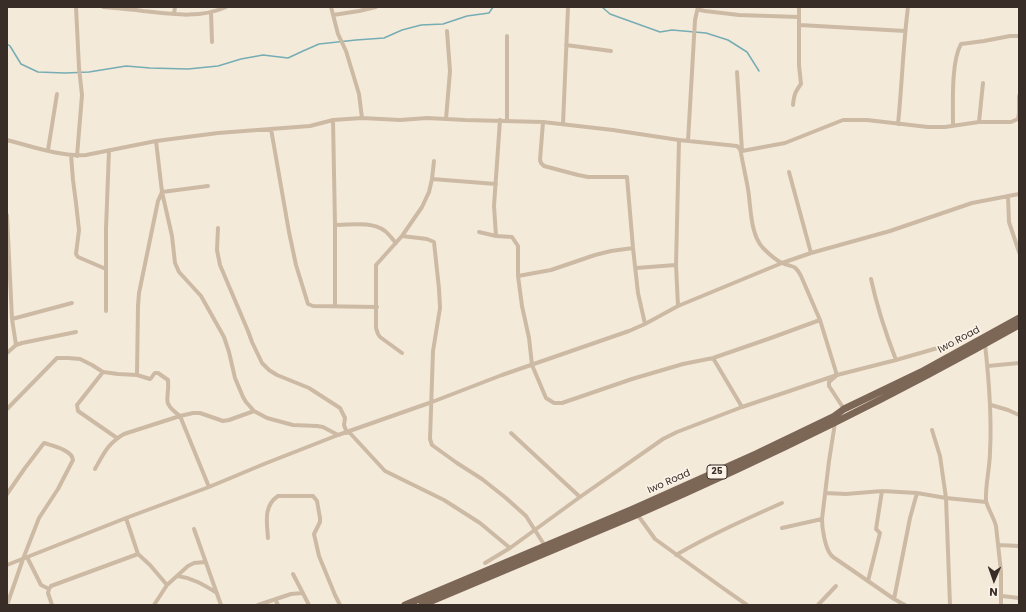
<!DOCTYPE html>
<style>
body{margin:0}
#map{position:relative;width:1026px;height:612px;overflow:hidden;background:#f4eada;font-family:Poppins,sans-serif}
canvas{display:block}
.frame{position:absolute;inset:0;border:8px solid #382d27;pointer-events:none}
.north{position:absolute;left:974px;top:560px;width:40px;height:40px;-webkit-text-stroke:3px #fbf3e7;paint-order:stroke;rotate:182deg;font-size:11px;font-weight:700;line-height:16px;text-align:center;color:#382d27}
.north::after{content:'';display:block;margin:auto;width:14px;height:18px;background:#382d27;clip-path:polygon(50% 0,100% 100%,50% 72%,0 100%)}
</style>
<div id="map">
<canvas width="1026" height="612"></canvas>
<div class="frame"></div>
<div class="north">N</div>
</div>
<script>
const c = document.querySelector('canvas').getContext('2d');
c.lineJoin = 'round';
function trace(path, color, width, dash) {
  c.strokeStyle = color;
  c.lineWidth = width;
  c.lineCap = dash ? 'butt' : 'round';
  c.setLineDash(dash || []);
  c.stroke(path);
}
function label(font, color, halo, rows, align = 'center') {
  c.font = font + ' Poppins,sans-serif';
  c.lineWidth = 3.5;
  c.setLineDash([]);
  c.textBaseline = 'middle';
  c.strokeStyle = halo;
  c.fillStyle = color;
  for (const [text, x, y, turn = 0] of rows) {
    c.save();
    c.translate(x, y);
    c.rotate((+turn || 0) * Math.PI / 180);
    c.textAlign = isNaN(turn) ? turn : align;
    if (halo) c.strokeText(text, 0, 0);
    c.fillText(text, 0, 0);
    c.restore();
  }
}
trace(new Path2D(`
 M 602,7 L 610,14 L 660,32 L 672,30 L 706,33 L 728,40 L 747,52 L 759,71
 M 7,44 L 10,46 L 21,64 L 38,72 L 65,73 L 89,72 L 126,66 L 150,68 L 188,69 L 218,66 L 241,59 L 263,55 L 288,58 L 303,51 L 319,44 L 356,40 L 384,38 L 402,30 L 421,25 L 443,24 L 467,16 L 489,13 L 493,7`), '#76adb4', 1.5);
trace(new Path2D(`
 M 76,7 L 79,68 L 82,95 L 77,156
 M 103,7 C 116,8 130,9 143,11 C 170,14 200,19 226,7
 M 331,7 L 338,34 L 346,51 L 356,84 L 359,94 L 362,118
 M 698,7 L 700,10 L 705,11 L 739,15 L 799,17
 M 211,12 L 212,42
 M 174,14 L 175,7
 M 333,15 L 359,11 L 376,7
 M 800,25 L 905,31
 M 507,36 L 507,121
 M 566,45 L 611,51
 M 737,72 L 742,151
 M 793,105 C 794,95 795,92 801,84 L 799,65 L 799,7
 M 446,119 L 450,71 L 447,31
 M 333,120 L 335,225 L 335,306
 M 543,122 L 540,160 L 541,163 L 544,166 L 578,175 L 588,177 L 627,177 L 633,248 L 638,293 L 645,324
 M 979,122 L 983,83
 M 563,124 L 568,7
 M 898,124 C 902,85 903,46 908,7
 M 953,125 C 953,103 951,62 961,44 L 984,41 L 1010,36 L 1019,36
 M 271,129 L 289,232 L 296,265 L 308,304 L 313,306 L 377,307
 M 7,140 C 30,146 62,157 86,155 L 156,141 L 218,133 L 310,126 L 333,120 L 362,118 L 400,120 L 427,118 L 465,120 L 543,122 L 613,130 L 679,140 L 737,146 L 740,149 L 741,153 C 743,165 746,177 748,189 C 751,207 750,234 763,248 C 768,253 775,260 782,263 C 793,268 794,263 801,276 L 820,320 L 836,372 L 836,376 L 829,382 L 829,386 L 844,409
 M 156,141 L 162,192 L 172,236 L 175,263 L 179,272 L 201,296 L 219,328 L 224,337 L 229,352 L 235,378 L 243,397 L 246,402 L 254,411 L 267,418 L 293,425 L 317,426 L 323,427 L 338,435
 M 688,141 L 695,20 L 698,7
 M 740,149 L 742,151 L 785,143 L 843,120 L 867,120 L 928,127 L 945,127 L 979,122 L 1011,122 L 1018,119 L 1019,113 L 1019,96
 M 48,150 L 57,94
 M 71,155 L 73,180 L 76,203 L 79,230 L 76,254 L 78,257 L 106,269
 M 789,172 L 811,253
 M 432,179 L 496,184
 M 1008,196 L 1009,222 L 1019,252
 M 7,215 L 12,319 L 16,345
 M 335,225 C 351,225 371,221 385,231 C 389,234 392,239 396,243
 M 218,228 L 217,250 L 220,265 L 248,331 L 252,342 L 262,363 L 269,370 L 277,375 L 309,388 L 340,408 L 345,418 L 344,425 L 347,433
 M 479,232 L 496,236 L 512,237 L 518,246 L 518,276 L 522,306 L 529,338 L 532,365 L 546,398 L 554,403 L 562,403 L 632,379 L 683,364 L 713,358 L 768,339 L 820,320
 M 402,236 L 427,239 L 434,242 L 439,289 L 440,308 L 433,351 L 430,439 L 432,445 L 457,463 L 482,479 L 506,498 L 526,516 L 545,546
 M 496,236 L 494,206 L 500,120
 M 636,268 L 676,265
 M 518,276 L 551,270 L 595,255 L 611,251 L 633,248
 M 871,279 C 877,307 886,334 896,360
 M 678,306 L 676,265 L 679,140
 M 106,311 L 106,229 L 109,150
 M 12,319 L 72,303
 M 985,344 C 989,380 992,416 990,452 C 990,467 985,486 986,501 C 988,509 994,518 996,526 L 1001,572 L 1001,605
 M 7,353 L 16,345 L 22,343 L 76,332
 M 402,353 L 380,337 L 378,334 L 376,328 L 376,265 L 402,236 L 422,207 L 429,192 L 432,179 L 434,161
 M 713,358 L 742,407
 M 988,366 L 1019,363
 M 103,372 L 77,405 L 78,411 L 117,438
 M 137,375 L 138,306 L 139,293 L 158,201 L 162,192 L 208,186
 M 991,405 L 1008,410 L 1019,415
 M 7,409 L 57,358 L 68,358 L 80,359 L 92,365 L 103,372 L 118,374 L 137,375 L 150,379 C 153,377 153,374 155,373 L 158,373 L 168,380 C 170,400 160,401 180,416 L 209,487
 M 835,423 L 829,461 L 822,519 C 822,528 825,548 831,555 C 832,556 834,558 836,559 L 894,599 L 905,605
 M 932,430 L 940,456 L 946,498 L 950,605
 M 349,432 L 385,471 L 444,500 L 480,523 L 510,548
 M 511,433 L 580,497
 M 95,469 C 103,455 108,443 124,434 L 180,416 L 193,413 L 200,413 L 223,421 L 229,420 L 254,411
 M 825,493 L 846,494 L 882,491 L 917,493 L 946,498 L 986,502
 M 7,494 L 25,468 L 44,443 C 53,446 72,450 73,460 L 58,489 L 39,518 L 23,559 L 7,605
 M 637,514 L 655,539 L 720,586 L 747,605
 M 126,518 L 138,554 L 150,565 L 167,585
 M 782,528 L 822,519
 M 194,529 L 221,605
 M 268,538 C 267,523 263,506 278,496 L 313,496 L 317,501 L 320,518 L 320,522 L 314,534 L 319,556 L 335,595 L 340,605
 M 999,545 L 1019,546
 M 676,555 C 710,535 746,519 782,503
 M 27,557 L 41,585 L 49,589
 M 485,563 L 510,548 L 580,497 L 663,439 L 677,432 L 742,407 L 837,375 L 896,360 L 955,343
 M 7,565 L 126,518 L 209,487 L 264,464 L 338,435 L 432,402 L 502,375 L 629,331 L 645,324 L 678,306 L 782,263 L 811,253 L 890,231 L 972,203 L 1019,194
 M 293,574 L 309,605
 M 178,576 C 193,578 204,585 217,593
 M 868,581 L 880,533 L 876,529 L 882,491
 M 49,589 L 51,586 L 138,554
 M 49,589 L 48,593 L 52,605
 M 1002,596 L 1019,598
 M 275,599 L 278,605
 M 894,599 L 910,518 L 917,493
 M 154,605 L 167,585 L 188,566 L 194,563 L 205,562
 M 258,605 L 291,594 L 303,593
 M 818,605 L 836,586`), '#cdbaa4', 4);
trace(new Path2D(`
 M 405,605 L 633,509 L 756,454 L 833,417 L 844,409 L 921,372 L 1019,318
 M 422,605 C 493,575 565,545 636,515 C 767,458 895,395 1019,325`), '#7c6656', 7);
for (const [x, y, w] of [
 [717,472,20]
]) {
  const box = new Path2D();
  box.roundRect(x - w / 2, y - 7, w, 14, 3);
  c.fillStyle = '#fbf3e7';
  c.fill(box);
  trace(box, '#382d27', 1);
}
label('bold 9px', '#382d27', null, [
 ["25",717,472]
]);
label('10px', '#382d27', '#fbf3e7', [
 ["Iwo Road",959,340,-28],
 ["Iwo Road",669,482,-24]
]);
</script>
